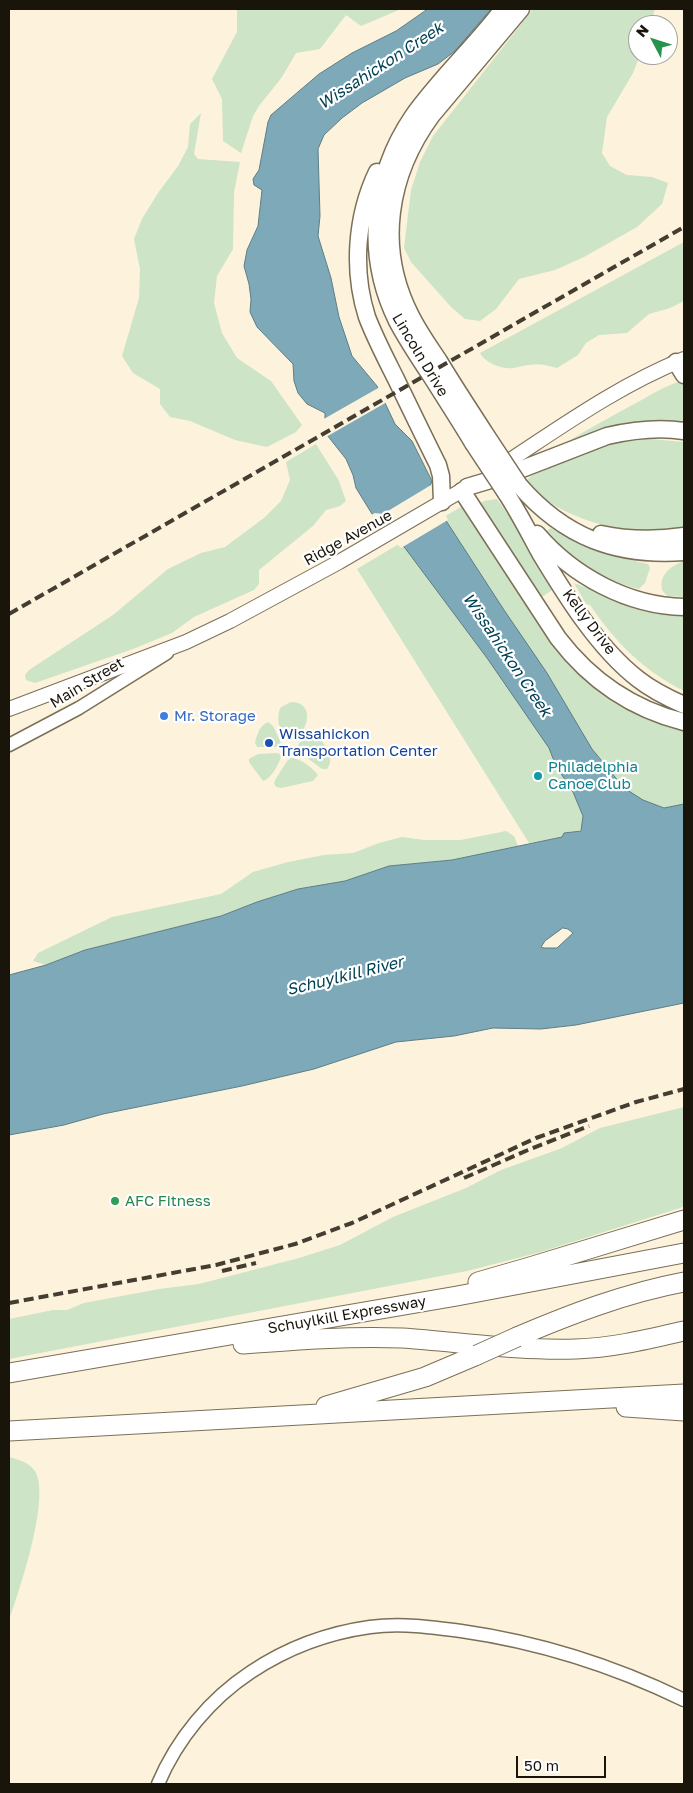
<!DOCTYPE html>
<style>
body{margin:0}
#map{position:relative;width:693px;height:1793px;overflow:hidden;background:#fdf3dc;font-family:"Golos Text",sans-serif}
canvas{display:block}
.frame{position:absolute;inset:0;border:10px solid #19150b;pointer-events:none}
.north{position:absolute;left:628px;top:15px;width:50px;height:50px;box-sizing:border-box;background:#fff;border:1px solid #a3a19d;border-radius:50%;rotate:310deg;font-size:14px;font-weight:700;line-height:20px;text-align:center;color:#19150b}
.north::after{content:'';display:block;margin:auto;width:18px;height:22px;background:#28934c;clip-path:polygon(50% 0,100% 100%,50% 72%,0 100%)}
.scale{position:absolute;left:516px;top:1756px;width:90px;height:22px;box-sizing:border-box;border:2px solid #19150b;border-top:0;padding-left:6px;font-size:15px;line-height:18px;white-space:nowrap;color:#19150b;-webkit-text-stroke:4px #fff;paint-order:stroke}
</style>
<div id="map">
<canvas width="693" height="1793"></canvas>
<div class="frame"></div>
<div class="north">N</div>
<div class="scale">50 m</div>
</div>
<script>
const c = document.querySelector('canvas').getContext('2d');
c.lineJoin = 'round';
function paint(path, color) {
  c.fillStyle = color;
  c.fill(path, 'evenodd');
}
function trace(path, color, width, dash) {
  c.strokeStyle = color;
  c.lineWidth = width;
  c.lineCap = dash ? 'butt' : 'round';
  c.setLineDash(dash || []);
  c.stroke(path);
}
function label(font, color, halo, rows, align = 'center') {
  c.font = font + ' "Golos Text",sans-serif';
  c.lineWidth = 4.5;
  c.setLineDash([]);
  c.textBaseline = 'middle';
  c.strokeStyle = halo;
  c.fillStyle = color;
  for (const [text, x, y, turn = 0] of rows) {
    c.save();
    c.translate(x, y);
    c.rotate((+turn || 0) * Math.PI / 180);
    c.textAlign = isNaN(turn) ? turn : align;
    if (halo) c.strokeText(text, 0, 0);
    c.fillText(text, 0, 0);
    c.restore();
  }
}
paint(new Path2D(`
 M 237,9 L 401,9 L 361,26 L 346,15 L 320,49 L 296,53 L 282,77 L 259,106 L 253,116 L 241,153 L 223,141 L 222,99 L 212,79 L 237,32 Z
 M 533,9 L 655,9 L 650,25 L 638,25 L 638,55 L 640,55 L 633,73 L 607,117 L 602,153 L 610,166 L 627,175 L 652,177 L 668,183 L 662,204 L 637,227 L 584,257 L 555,270 L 519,279 L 496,309 L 480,321 L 465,319 L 451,307 L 411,262 L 404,248 L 411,190 L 420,162 L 433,136 Z
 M 201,113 L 194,154 L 198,159 L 240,162 L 234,192 L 233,249 L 217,276 L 214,303 L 222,333 L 237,358 L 271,381 L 302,425 L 296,432 L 267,447 L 235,440 L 190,421 L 170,417 L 160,404 L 160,389 L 133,373 L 122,356 L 139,298 L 140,269 L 134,239 L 142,219 L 158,193 L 178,166 L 188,147 L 190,124 Z
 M 684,242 L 684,301 L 670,308 L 649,314 L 627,333 L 599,335 L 586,343 L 578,355 L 557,368 C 548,366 539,363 530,365 C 524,365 519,367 514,368 C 503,370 485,363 480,353 Z
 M 682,381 L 684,383 L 684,422 L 657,421 L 564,445 L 564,444 C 588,429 612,416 636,403 C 651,395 666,385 682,381 Z
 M 640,438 L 684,442 L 684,529 C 675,530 666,531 657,532 C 623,534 566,518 540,495 C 535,491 531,485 526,481 L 531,476 L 554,466 L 553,462 L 570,456 L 574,459 L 606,445 Z
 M 316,444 L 339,481 L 346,501 L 340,506 L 326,510 L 313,526 L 259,570 L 259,584 L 254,590 L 194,617 L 172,633 L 133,649 L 35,683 L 26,680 L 25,675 L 29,670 L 113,615 L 168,569 L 201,553 L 225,547 L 264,518 L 281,501 L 290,480 L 286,462 Z
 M 497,499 L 516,525 L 554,589 L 540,598 L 572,646 L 619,689 L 684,717 L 684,804 C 644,812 605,827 564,833 L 563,837 L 529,843 L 357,569 L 459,508 L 475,501 L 480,503 L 484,501 Z
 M 551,528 C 583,548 612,556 648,564 L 650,568 L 645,583 L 639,589 C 599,579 574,561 546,531 Z
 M 684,561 L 684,597 L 667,596 L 662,590 C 659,574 671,566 684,561 Z
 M 574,583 L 621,602 L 684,614 L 684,691 C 644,671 615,642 590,605 L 586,604 Z
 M 291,702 C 315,702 310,732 291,740 C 279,735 275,717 281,707 Z
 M 268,722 L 273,726 L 281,743 L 277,747 L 257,747 L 255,743 C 257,735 259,726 268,722 Z
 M 313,733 L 318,735 C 324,745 336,758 327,769 L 322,769 L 298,751 L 299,743 Z
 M 277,753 L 281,755 C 281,762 270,780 263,781 L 249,762 L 249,759 L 258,754 Z
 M 291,758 C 300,758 313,768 318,775 L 313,781 L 281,788 L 276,787 L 274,783 L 275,780 L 287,761 Z
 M 506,831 L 514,836 L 518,846 L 452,860 L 389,866 L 345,881 L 298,889 L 257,902 L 221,916 L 85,950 L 46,965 L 33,961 L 38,953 L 112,917 L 221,894 L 253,872 L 288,862 L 324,855 L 353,853 L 379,843 L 402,837 L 424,840 L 461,840 Z
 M 684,1107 L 684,1206 L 680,1208 L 541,1252 L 467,1271 L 9,1359 L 9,1319 L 53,1310 L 67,1310 L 84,1303 L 159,1289 L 199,1284 L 299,1258 L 340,1245 L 393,1217 L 466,1188 L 501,1170 L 562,1148 L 600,1128 Z
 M 9,1457 C 19,1460 29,1462 35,1471 C 51,1497 19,1592 9,1620 Z`), '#cde4c6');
const water = new Path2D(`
 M 428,9 L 491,9 L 455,51 L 438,64 L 405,78 L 362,103 L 342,118 L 324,135 L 318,149 L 320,216 L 318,236 L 331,278 L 339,317 L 352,356 L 377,386 L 395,424 L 412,441 L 432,481 L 430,486 L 443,516 L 504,610 L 547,673 L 592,749 L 624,788 L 643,800 L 664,808 L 684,804 L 684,1003 L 576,1025 L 541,1029 L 493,1028 L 454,1036 L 396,1042 L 314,1069 L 242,1086 L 103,1114 L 64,1125 L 9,1135 L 9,975 L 46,965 L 85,950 L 221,916 L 257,902 L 298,889 L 345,881 L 389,866 L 452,860 L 562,837 L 564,833 L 581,831 L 583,816 L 573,792 L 556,766 L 549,748 L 487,658 L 405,548 L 372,514 L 356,488 L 353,475 L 346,459 L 327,435 L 325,427 L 325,413 L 307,404 L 298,393 L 294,381 L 293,364 L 257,327 L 250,312 L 251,299 L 249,284 L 244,266 L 247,250 L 258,226 L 262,190 L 254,185 L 253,179 L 259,170 L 268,122 L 271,115 L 319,74 L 352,53 L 396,31 ZM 563,928 L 568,929 L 573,933 L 557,948 L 544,948 L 541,947 L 545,941 Z`);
paint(water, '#7da9b9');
trace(water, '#5f7d85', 1);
paint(new Path2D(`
 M 380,387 L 387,402 L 326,437 L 322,427 L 322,420 Z
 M 431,485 L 436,494 L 448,520 L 401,548 L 376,522 L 371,515 L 375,513 L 383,514 Z`), '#fdf3dc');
const tertiary = new Path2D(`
 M 9,745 L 79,708 L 167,653
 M 158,1784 C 177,1739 210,1699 251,1672 C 287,1648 327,1633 370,1627 C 401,1623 431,1627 461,1631 C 538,1642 614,1666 684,1700`);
const secondary = new Path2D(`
 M 498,468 C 558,429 617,386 684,359
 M 9,709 L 186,642 L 230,621 L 339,562 L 471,485`);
const primary = new Path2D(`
 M 377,172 C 356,216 352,270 367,317 C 375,338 386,359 396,379 C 410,408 424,437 438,465 L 441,476 L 442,502
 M 676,362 L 684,375
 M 486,435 C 470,410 454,386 439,361 C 429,346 419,332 411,316 C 376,248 388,175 432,115 L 521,9
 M 473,443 C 459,420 445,398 431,376 C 419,358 407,340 397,321 C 364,255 372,176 413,116 C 440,78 475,46 503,9
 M 519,485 C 564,537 616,557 684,552
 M 467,487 L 504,476 L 607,436 C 633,430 658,427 684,431
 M 462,491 L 558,638 C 590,680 632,709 684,722
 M 506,493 C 519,513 529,533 540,553 C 566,596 598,648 638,679 C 652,690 668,698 684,705
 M 537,534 C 573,576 628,606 684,607
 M 601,534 C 629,540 656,540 684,536`);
const motorway = new Path2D(`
 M 478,1282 L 530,1267 L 684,1220
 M 517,1337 C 571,1314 626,1293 684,1282
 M 243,1344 C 296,1340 349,1336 402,1338 C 460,1342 518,1351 576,1349 C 613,1348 649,1339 684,1331
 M 9,1373 L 457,1296 L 684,1253
 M 326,1406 L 425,1377 L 477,1355
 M 626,1407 L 684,1411
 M 9,1431 L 684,1394`);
trace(tertiary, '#7b7057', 15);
trace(secondary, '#7b7057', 16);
trace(primary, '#7b7057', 19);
trace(motorway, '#7b7057', 21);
trace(tertiary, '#fff', 12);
trace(secondary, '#fff', 14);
trace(primary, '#fff', 16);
trace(motorway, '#fff', 19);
trace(new Path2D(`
 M 9,614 L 684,227
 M 464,1178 L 528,1150 L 589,1126
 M 222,1271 L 256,1263
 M 9,1303 L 216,1265 L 295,1244 L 352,1223 L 536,1138 L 636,1102 L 684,1089`), '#443e32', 4, [10, 5]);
const primaryBridge = new Path2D(`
 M 486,435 L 519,485
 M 473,443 L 506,493`);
const motorwayBridge = new Path2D(`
 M 477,1355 L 517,1337`);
trace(primaryBridge, '#7b7057', 19, []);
trace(motorwayBridge, '#7b7057', 21, []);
trace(primaryBridge, '#fff', 16);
trace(motorwayBridge, '#fff', 19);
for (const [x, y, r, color] of [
 [164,716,5,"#3f7fe0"],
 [269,743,5,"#1a4fb4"],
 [538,776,5,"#0f9aa8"],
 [115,1201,5,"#2e9e5b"]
]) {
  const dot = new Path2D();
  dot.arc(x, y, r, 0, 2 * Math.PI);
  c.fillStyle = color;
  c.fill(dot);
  trace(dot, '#fff', 2);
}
label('15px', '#19150b', '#fff', [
 ["Lincoln Drive",420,355,59],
 ["Ridge Avenue",348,538,-29],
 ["Kelly Drive",589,622,53],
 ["Main Street",87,683,-31],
 ["Schuylkill Expressway",347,1315,-10]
]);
label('15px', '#366cbe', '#fff', [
 ["Mr. Storage",174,716]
], 'left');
label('15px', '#164399', '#fff', [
 ["Wissahickon",279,734],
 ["Transportation Center",279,751]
], 'left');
label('15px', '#0d838f', '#fff', [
 ["Philadelphia",548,767],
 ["Canoe Club",548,784]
], 'left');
label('15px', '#27864d', '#fff', [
 ["AFC Fitness",125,1201]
], 'left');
label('italic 16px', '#004254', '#fff', [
 ["Wissahickon Creek",381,66,-33],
 ["Wissahickon Creek",507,655,56],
 ["Schuylkill River",345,976,-14]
]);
</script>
